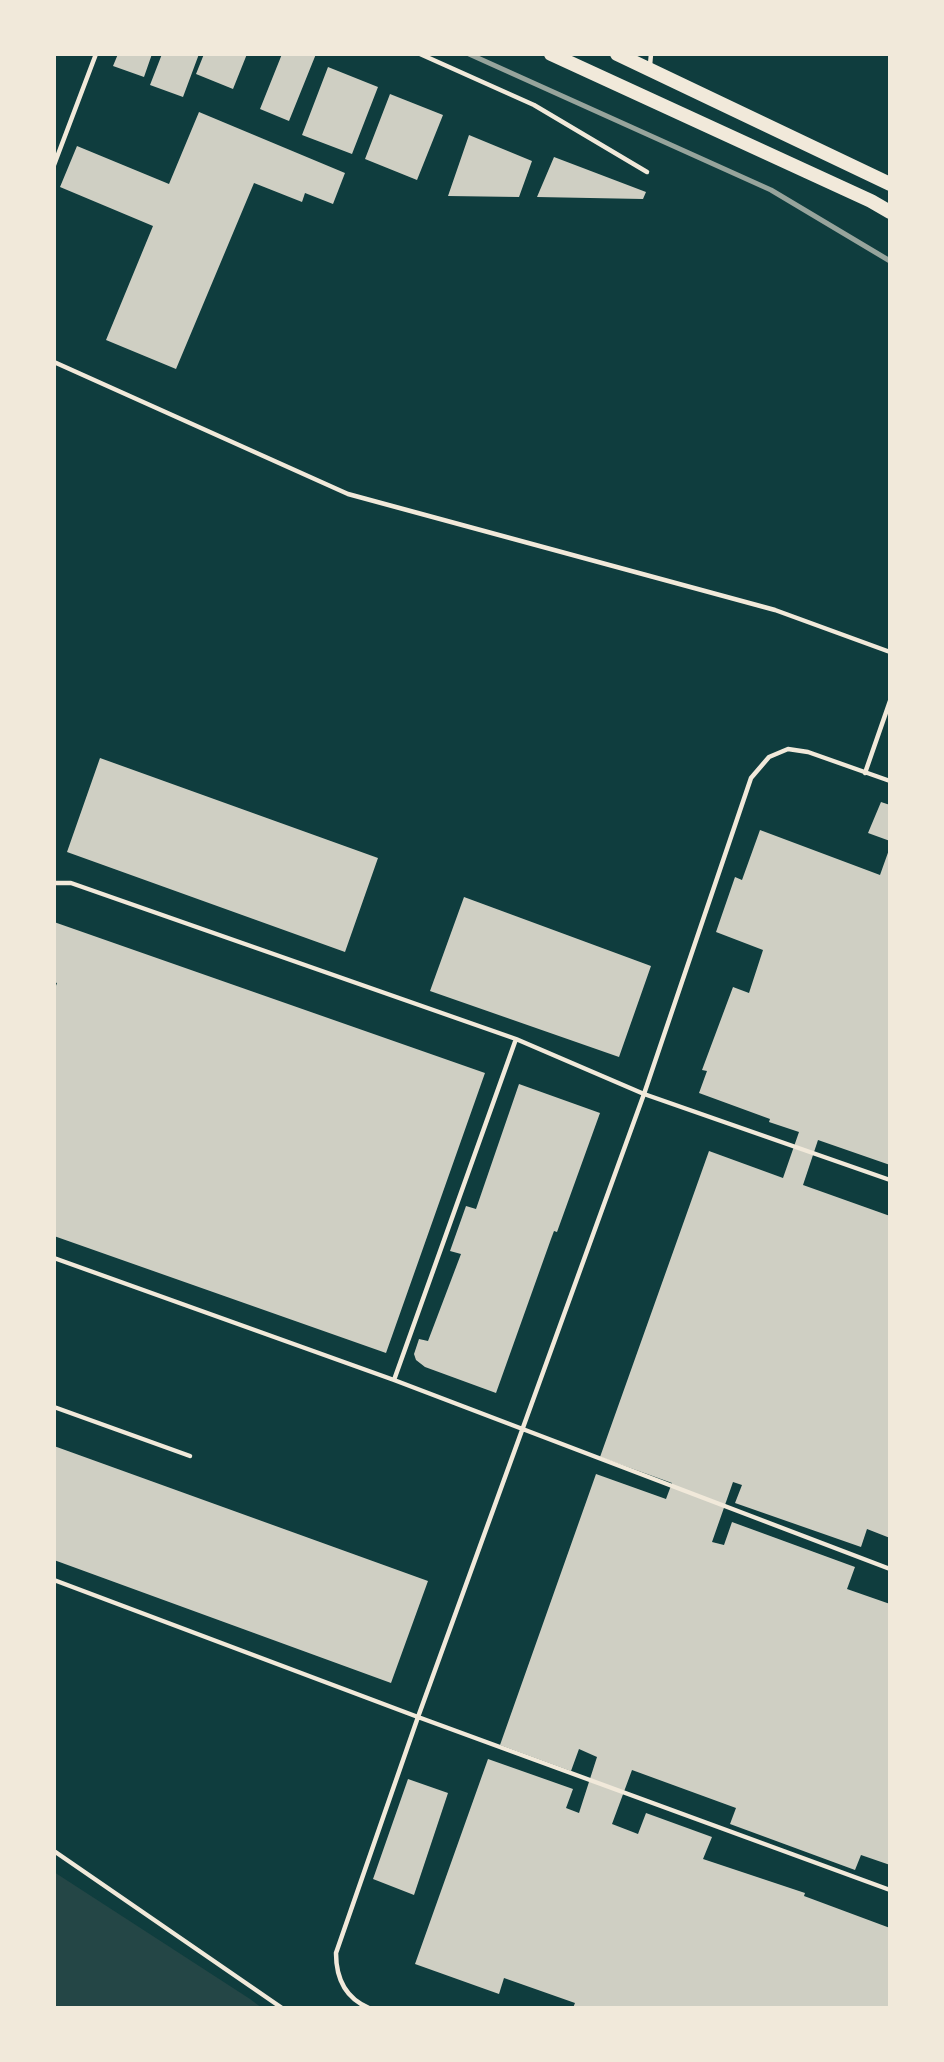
<!DOCTYPE html>
<style>
body{margin:0}
#map{position:relative;width:944px;height:2062px;overflow:hidden;background:#0f3d3e;font-family:"Nunito Sans",sans-serif}
canvas{display:block}
.frame{position:absolute;inset:0;border:56px solid #f1e9da;pointer-events:none}
</style>
<div id="map">
<canvas width="944" height="2062"></canvas>
<div class="frame"></div>
</div>
<script>
const c = document.querySelector('canvas').getContext('2d');
c.lineJoin = 'round';
function paint(path, color) {
  c.fillStyle = color;
  c.fill(path, 'evenodd');
}
function trace(path, color, width, dash) {
  c.strokeStyle = color;
  c.lineWidth = width;
  c.lineCap = dash ? 'butt' : 'round';
  c.setLineDash(dash || []);
  c.stroke(path);
}
paint(new Path2D(`
 M 54,1872 L 250,1999 L 262,2008 L 54,2008 Z`), '#244646');
paint(new Path2D(`
 M 118,54 L 152,54 L 144,77 L 113,66 Z
 M 162,54 L 199,54 L 183,97 L 150,85 Z
 M 204,54 L 247,54 L 233,89 L 196,74 Z
 M 282,54 L 316,54 L 289,121 L 260,109 Z
 M 328,67 L 378,87 L 352,154 L 302,135 Z
 M 390,94 L 443,115 L 417,180 L 365,159 Z
 M 199,112 L 345,173 L 333,204 L 305,193 L 302,202 L 254,183 L 176,369 L 106,340 L 153,226 L 60,187 L 77,146 L 169,184 Z
 M 469,135 L 532,161 L 519,197 L 448,196 Z
 M 554,157 L 646,192 L 643,199 L 537,197 Z
 M 100,758 L 378,858 L 345,952 L 67,852 Z
 M 881,802 L 890,805 L 890,841 L 868,833 Z
 M 760,830 L 880,875 L 890,847 L 890,1165 L 818,1140 L 803,1185 L 890,1216 L 890,1538 L 867,1529 L 861,1547 L 735,1503 L 742,1485 L 733,1482 L 712,1542 L 724,1545 L 732,1522 L 855,1567 L 847,1589 L 890,1604 L 890,1865 L 861,1855 L 855,1870 L 730,1824 L 736,1808 L 632,1770 L 612,1824 L 638,1834 L 646,1813 L 712,1837 L 703,1859 L 805,1893 L 804,1896 L 890,1928 L 890,2008 L 573,2008 L 575,2003 L 504,1978 L 499,1994 L 415,1964 L 488,1759 L 573,1789 L 566,1808 L 579,1813 L 597,1757 L 579,1749 L 571,1771 L 500,1745 L 596,1474 L 666,1499 L 672,1483 L 600,1457 L 709,1151 L 783,1178 L 799,1132 L 769,1122 L 770,1119 L 699,1093 L 707,1071 L 702,1070 L 733,987 L 749,993 L 763,950 L 716,932 L 735,877 L 742,880 Z
 M 464,897 L 651,966 L 619,1057 L 430,991 Z
 M 54,922 L 485,1073 L 386,1353 L 54,1236 L 54,991 L 57,983 L 54,982 Z
 M 519,1084 L 600,1113 L 557,1232 L 554,1231 L 551,1239 L 496,1393 L 425,1367 L 416,1360 L 414,1354 L 419,1339 L 428,1341 L 461,1254 L 450,1251 L 466,1206 L 476,1209 Z
 M 54,1446 L 428,1581 L 391,1683 L 54,1560 Z
 M 408,1779 L 448,1793 L 414,1895 L 373,1879 Z`), '#cfcfc3');
trace(new Path2D(`
 M 420,54 L 534,105 L 647,172
 M 650,65 L 651,54
 M 54,165 L 96,54
 M 54,362 L 348,494 L 775,610 L 890,652
 M 865,773 L 890,701
 M 54,883 L 71,883 L 516,1039 L 644,1094 L 751,778 L 769,757 L 788,749 L 808,752 L 890,781
 M 54,1258 L 394,1380 L 890,1569
 M 394,1380 L 516,1039
 M 54,1407 L 190,1456
 M 54,1580 L 418,1717 L 890,1890
 M 54,1851 L 282,2008
 M 369,2008 C 345,1998 336,1978 336,1953 L 418,1717 L 644,1094 L 890,1180`), '#f1e9da', 4.5);
trace(new Path2D(`
 M 551,54 L 871,201 L 890,212
 M 617,54 L 890,184`), '#f1e9da', 14);
trace(new Path2D(`
 M 469,54 L 771,190 L 890,261`), '#97a49c', 5);
</script>
